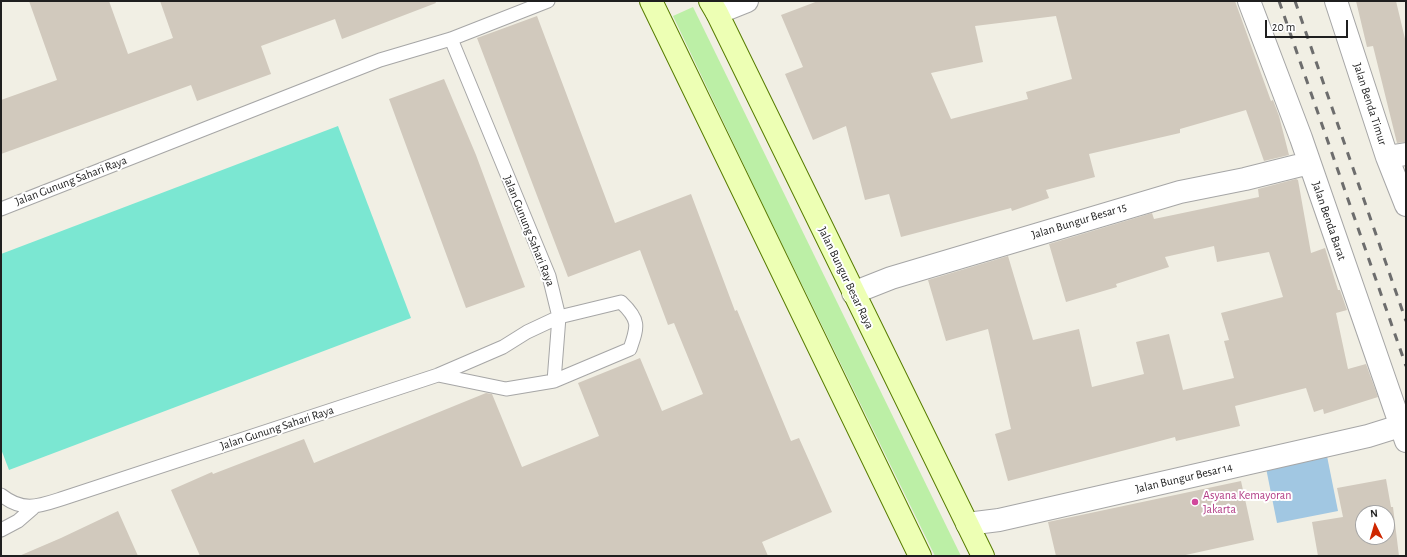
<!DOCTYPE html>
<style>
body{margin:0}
#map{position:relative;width:1407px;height:557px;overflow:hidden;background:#f1efe4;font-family:"Alegreya Sans",sans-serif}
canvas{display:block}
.frame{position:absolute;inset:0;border:2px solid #1f1f1f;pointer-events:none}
.north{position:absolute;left:1355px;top:505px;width:40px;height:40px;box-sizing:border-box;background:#fff;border:1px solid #a5a5a5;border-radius:50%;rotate:355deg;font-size:11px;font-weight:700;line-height:16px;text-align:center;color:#1f1f1f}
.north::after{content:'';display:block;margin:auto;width:14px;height:18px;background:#ce2700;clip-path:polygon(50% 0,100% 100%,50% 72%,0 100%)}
.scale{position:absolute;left:1265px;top:20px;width:83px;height:18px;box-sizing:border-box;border:2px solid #1f1f1f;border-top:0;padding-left:5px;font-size:12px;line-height:14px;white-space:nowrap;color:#1f1f1f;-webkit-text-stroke:3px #fff;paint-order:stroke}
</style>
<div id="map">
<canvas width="1407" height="557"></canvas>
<div class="frame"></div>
<div class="north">N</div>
<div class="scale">20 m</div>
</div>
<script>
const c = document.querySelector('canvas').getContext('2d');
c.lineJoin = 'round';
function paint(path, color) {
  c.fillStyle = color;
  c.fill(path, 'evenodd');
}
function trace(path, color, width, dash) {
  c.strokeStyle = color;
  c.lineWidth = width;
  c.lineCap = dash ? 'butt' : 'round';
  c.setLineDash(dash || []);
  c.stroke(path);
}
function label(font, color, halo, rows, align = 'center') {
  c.font = font + ' "Alegreya Sans",sans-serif';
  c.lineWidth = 4;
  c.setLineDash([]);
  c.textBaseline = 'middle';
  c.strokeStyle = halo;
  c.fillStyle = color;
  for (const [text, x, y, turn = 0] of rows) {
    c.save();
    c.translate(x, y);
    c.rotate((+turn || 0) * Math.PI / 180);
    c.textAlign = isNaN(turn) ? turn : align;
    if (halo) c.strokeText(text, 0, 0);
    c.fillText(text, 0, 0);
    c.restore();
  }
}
paint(new Path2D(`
 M 693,7 L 961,556 L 935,556 L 762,203 L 673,16 Z`), '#bcefa6');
paint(new Path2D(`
 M 338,126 L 411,318 L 9,470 L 1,449 L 1,254 Z`), '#7be7d2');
paint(new Path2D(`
 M 1326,451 L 1338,511 L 1277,523 L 1265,463 Z`), '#a1c7e2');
paint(new Path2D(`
 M 29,1 L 109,1 L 128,54 L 173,38 L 160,1 L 435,1 L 436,3 L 342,39 L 335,19 L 261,46 L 271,74 L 197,101 L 191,85 L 1,154 L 1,100 L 57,80 Z
 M 818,1 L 1235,1 L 1271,101 L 1273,100 L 1279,116 L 1289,155 L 1264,161 L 1246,110 L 1180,129 L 1180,133 L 1089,154 L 1095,177 L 1046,190 L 1049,198 L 1012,211 L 1011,208 L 901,237 L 889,194 L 865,200 L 846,126 L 813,140 L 785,74 L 803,67 L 781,15 ZM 1056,16 L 1072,79 L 1026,92 L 1028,99 L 951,119 L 931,73 L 983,62 L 975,26 Z
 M 1356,1 L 1396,1 L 1406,43 L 1406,142 L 1397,143 L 1373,46 L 1367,47 Z
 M 537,16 L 615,223 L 691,194 L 735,311 L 737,310 L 791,441 L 799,438 L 832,512 L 762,542 L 768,556 L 200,556 L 171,490 L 212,472 L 213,474 L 304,439 L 314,463 L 486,393 L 492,394 L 522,467 L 599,436 L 578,383 L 640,358 L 662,411 L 703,394 L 674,323 L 668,325 L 640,250 L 568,277 L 477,38 Z
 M 444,79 L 476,155 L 525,287 L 466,308 L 389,99 Z
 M 1296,179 L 1298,180 L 1311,253 L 1325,248 L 1338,290 L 1340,290 L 1347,310 L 1336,313 L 1348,369 L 1366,364 L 1378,397 L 1324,414 L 1323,409 L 1314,412 L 1306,388 L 1235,406 L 1240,426 L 1176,441 L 1175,437 L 1008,481 L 995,434 L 1011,429 L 988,329 L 946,341 L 928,280 L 1008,256 L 1033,340 L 1079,329 L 1092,387 L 1144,374 L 1136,342 L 1169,334 L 1183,390 L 1234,378 L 1224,341 L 1229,340 L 1221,313 L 1283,297 L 1269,252 L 1217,262 L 1214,246 L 1165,257 L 1169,267 L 1116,284 L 1117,287 L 1066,302 L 1049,244 L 1152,213 L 1154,219 L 1259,197 L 1258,189 Z
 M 1386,479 L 1391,507 L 1393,507 L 1399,556 L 1318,556 L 1312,522 L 1343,517 L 1337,488 ZM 1363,513 L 1387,513 L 1387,537 L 1363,537 Z
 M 1241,481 L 1254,540 L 1181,556 L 1056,556 L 1048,522 Z
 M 118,511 L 138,556 L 19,556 L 61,538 Z`), '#d1c9bd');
const service = new Path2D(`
 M 451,39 L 549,276 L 559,317 L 554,381
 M 1,209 L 380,60 L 451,39 L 548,1
 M 1,495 C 24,513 39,506 64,498 L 438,375 L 503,347 L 527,332 L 559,317 L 621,302 C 640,320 638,326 630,349 L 554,381 L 506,389 L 438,375
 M 1,530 L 18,521 L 33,508`);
const minor = new Path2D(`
 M 1249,1 L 1301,138 L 1406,441
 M 1336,1 L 1387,157 L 1406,205
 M 717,13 L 747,1
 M 1387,157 L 1406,154
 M 853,293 L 891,278 L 1180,192 L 1245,179 L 1309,163
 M 967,524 L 999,520 L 1368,436 L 1400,426`);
const secondary = new Path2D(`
 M 651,1 L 920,556
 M 710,1 L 717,13 L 983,556`);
trace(service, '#a6a6a6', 15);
trace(minor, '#a6a6a6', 24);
trace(secondary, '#577c00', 24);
trace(service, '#fff', 13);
trace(minor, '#fff', 22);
trace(secondary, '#edffb4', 22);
trace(new Path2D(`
 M 1279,1 L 1406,366
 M 1295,1 L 1406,321`), '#6d6d6d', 3, [8, 8]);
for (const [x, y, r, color] of [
 [1195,502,4,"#d1479c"]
]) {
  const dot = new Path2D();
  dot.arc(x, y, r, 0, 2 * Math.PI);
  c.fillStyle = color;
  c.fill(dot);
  trace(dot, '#fff', 1.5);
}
label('12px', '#1f1f1f', '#fff', [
 ["Jalan Benda Timur",1370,104,72],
 ["Jalan Gunung Sahari Raya",71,181,-21],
 ["Jalan Bungur Besar 15",1079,221,-17],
 ["Jalan Benda Barat",1329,221,71],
 ["Jalan Gunung Sahari Raya",529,231,68],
 ["Jalan Bungur Besar Raya",846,278,64],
 ["Jalan Gunung Sahari Raya",277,428,-18],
 ["Jalan Bungur Besar 14",1184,478,-13]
]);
label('12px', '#b23c85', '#fff', [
 ["Asyana Kemayoran",1203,495],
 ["Jakarta",1203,509]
], 'left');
</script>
